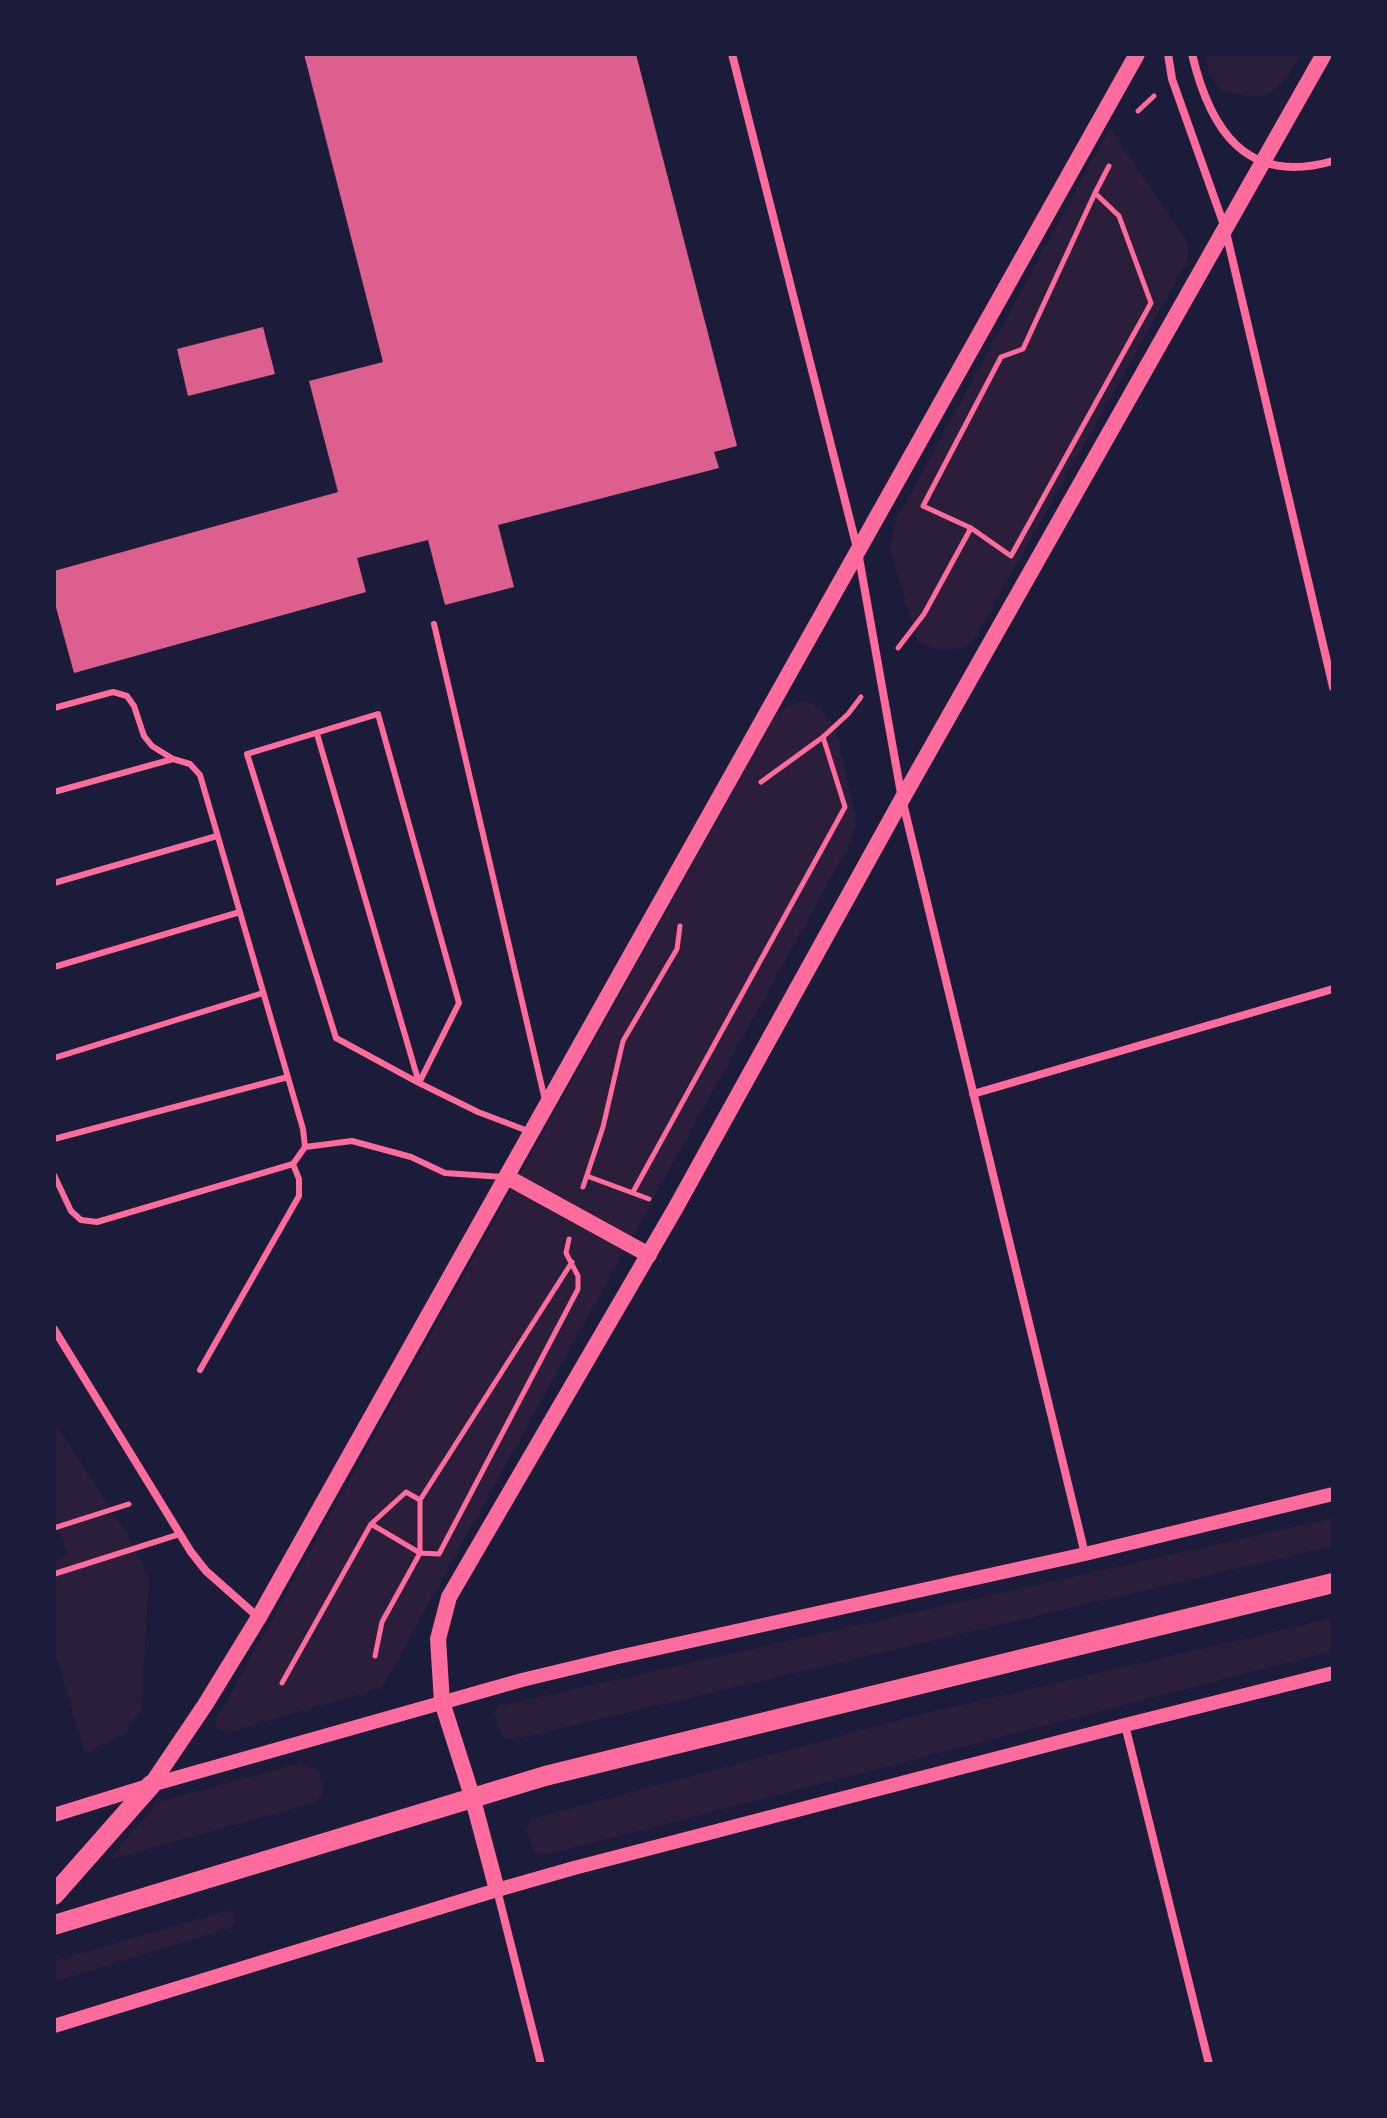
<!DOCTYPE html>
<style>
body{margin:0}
#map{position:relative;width:1387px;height:2118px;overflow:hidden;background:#1b1b3a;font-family:"Zilla Slab",serif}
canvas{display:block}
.frame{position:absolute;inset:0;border:56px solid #1b1b3a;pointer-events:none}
</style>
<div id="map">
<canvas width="1387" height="2118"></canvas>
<div class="frame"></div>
</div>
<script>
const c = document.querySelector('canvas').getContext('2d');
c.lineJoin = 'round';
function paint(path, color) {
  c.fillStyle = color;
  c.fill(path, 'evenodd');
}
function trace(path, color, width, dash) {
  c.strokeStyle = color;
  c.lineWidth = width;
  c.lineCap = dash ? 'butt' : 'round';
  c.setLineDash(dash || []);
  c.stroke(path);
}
paint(new Path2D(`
 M 1207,54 L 1301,54 C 1276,97 1267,104 1220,90 L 1208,71 Z
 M 1110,128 L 1188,243 L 1188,260 L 973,642 C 950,652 941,654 918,642 L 890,550 L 895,522 Z
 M 805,700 L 821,708 L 835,727 L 856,819 L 851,842 L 382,1688 L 226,1733 L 216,1729 L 216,1720 L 774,717 L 788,706 Z
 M 54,1421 L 128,1536 L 149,1580 L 141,1711 L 124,1734 L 85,1753 L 54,1649 L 54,1559 L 68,1554 L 54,1517 Z
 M 1333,1518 L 1333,1546 L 512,1740 L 502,1736 L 494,1714 L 499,1706 Z
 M 1333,1618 L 1333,1651 L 546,1855 L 534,1851 L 526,1829 L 531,1819 L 918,1715 Z
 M 301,1763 C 319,1766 322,1778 324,1794 L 314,1803 L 109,1860 L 157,1802 Z
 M 229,1910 L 236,1918 L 234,1927 L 54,1982 L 54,1961 Z`), '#2a1e3b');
paint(new Path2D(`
 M 304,54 L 636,54 L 737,446 L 714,452 L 719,468 L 498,525 L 514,587 L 445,605 L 428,540 L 357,558 L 366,592 L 74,673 L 54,600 L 54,571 L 338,492 L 309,381 L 383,362 Z
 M 263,327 L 275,374 L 188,396 L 177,349 Z`), '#dd5f8e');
trace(new Path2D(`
 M 1138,111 L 1154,96
 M 1095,193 L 1119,216 L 1151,303 L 1011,556 L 971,528 L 923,506 L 1001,357 L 1023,349 Z
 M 1095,193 L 1109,166
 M 898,648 L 924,614 L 971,528
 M 823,737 L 848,714 L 861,697
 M 587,1176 L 649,1199
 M 583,1187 L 603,1127 L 623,1041 L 677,949 L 680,926
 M 633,1192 L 845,807 L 823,737 L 761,782
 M 420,1500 L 572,1262
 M 371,1524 L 406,1492 L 420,1500 L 420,1553 L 439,1554 L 578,1289 L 578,1276 L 566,1253 L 569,1239
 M 54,1528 L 129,1504
 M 282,1683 L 371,1524 L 420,1553 L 382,1622 L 375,1656`), '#ff6b9d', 5);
trace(new Path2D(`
 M 434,624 L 545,1100
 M 54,708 L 113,692 L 127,696 L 134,706 L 144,736 L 152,746 L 173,759 L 190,764 L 200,775 L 303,1129 L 305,1147 L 293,1164 L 97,1222 L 81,1220 L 71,1211 L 54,1175
 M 378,714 L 459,1003 L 419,1083 L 336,1038 L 247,754 Z
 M 317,734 L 419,1083 L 478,1112 L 528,1131
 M 54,792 L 173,759
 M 54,883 L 217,836
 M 54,967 L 240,912
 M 54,1058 L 263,993
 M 54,1139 L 288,1077
 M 305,1147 L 352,1141 L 411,1157 L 445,1173 L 503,1177
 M 200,1370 L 299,1196 L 299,1179 L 293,1164
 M 54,1574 L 180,1534`), '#ff6b9d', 6);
trace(new Path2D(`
 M 732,54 L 858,552 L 902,799 L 1085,1554
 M 1168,54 L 1172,79 L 1225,228 L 1333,687
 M 1192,54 C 1210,130 1246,186 1333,161
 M 973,1094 L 1333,989
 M 54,1329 L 191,1552 L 206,1571 L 258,1617
 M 1125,1725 L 1209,2064
 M 497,1890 L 541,2064`), '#ff6b9d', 8);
trace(new Path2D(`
 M 54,1815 L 151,1785 L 522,1680 L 618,1657 L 1085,1554 L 1333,1494
 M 54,2026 L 497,1890 L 574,1868 L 1125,1725 L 1333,1673`), '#ff6b9d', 14);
trace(new Path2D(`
 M 507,1177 L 649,1255
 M 151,1785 L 205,1705 L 259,1617 L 1137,54
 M 497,1890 L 472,1796 L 442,1702 L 438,1639 L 449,1597 L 675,1209 L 902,799 L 1324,54`), '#ff6b9d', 16);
trace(new Path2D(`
 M 54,1895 L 151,1785
 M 54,1925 L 545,1776 L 1333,1583`), '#ff6b9d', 20);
</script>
